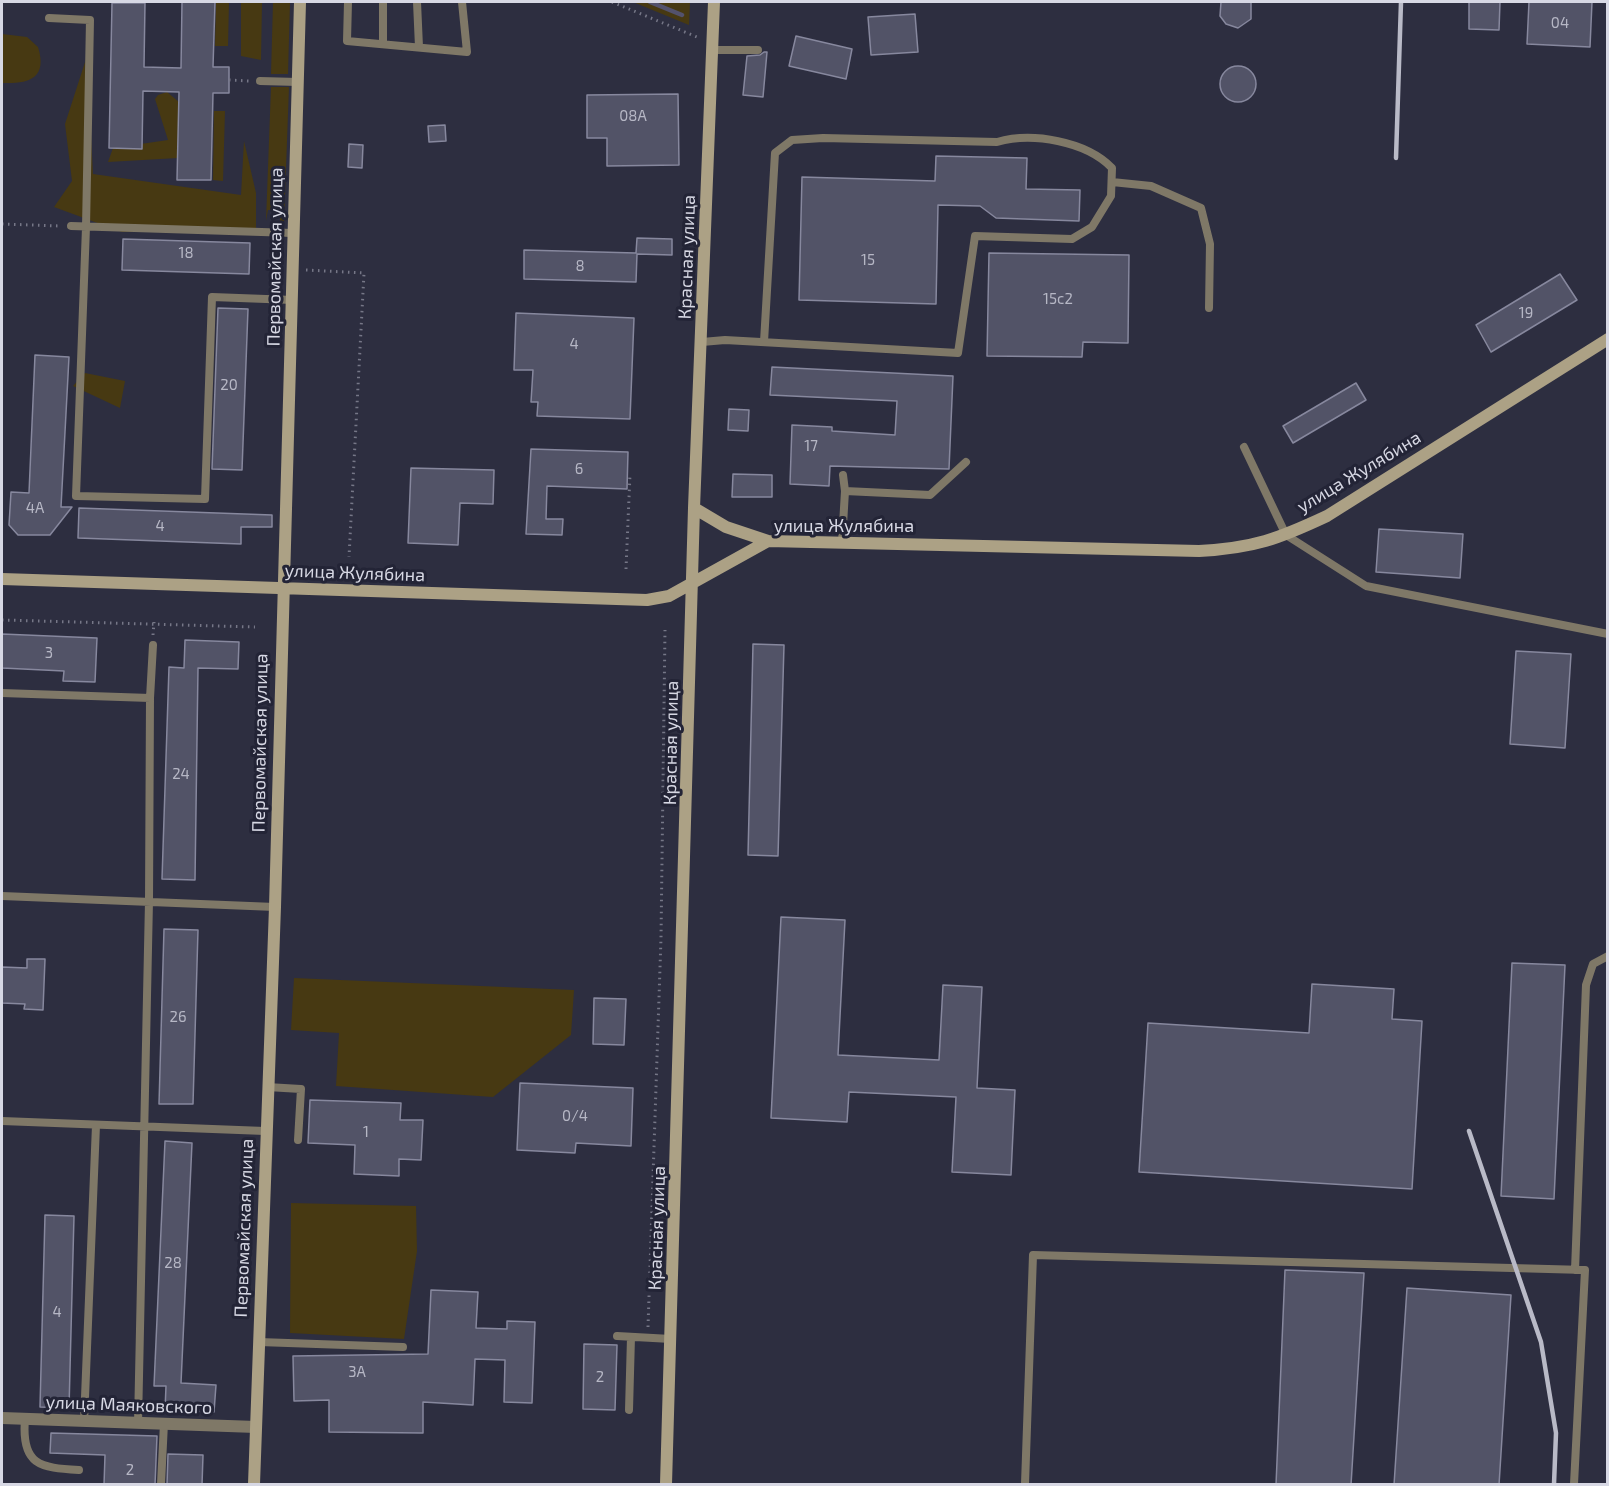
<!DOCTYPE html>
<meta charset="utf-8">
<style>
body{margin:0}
#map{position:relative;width:1609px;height:1486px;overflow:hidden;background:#2d2e40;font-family:"Exo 2",sans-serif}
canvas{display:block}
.frame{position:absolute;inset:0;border:3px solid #d7d8e4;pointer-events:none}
</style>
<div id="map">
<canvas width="1609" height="1486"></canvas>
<div class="frame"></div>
</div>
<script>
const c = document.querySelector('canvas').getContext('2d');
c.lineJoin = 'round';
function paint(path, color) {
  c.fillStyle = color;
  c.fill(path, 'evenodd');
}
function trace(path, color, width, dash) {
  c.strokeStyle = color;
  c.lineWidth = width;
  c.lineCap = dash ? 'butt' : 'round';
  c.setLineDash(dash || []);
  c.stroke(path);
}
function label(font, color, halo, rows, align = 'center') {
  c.font = font + ' "Exo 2",sans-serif';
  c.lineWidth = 6;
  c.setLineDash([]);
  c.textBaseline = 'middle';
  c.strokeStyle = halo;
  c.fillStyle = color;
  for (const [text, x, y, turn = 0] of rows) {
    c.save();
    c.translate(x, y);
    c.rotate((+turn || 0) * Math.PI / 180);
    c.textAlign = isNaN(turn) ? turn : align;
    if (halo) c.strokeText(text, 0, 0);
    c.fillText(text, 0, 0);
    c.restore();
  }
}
paint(new Path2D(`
 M 216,2 L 229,2 L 228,46 L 215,46 Z
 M 241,2 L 262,2 L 261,60 L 241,56 Z
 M 273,2 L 290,2 L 288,74 L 271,74 Z
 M 633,2 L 690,2 L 689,25 Z
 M 2,34 L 27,37 L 38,47 C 48,79 28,84 2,83 Z
 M 87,56 L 93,174 L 241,195 L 244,141 L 256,193 L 256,232 L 122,232 L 54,207 L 72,181 L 65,124 Z
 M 271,87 L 289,87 L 284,222 L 280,221 L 280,210 L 268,210 L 266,221 Z
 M 167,92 L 179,102 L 178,158 L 108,162 L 113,148 L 168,140 L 155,99 L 158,95 Z
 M 214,111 L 225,111 L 223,181 L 213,180 Z
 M 85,373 L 125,381 L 120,408 L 73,386 Z
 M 294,978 L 574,990 L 571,1035 L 493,1097 L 336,1086 L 339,1033 L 291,1030 Z
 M 291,1203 L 416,1206 L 417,1251 L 404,1339 L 290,1333 Z`), '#473912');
trace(new Path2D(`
 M 650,2 L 682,15`), '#53526c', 4.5);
const building = new Path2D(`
 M 182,2 L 215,2 L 213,67 L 229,67 L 229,93 L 213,93 L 211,180 L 177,180 L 179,92 L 143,91 L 142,149 L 109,148 L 112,3 L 145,3 L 144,67 L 181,68 Z
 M 1221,2 L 1251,2 L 1251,19 L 1238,28 L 1226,24 L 1220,16 Z
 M 1469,2 L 1500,2 L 1499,30 L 1469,29 Z
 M 1529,2 L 1592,2 L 1590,47 L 1527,44 Z
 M 915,14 L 918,52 L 871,55 L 868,17 Z
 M 796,36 L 852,49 L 846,79 L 789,66 Z
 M 764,52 L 767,52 L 763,97 L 743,95 L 747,56 L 760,55 Z
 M1220 84a18 18 0 1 1 36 0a18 18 0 1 1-36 0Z
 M 678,94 L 679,165 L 607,166 L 607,138 L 587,138 L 587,95 Z
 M 445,125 L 446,141 L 429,142 L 428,126 Z
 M 349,144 L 363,145 L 362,168 L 348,167 Z
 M 936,156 L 1027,158 L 1026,189 L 1080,190 L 1079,221 L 996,218 L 980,206 L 938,205 L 936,304 L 799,300 L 802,177 L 935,181 Z
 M 637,238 L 672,239 L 672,255 L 637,254 L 636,282 L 524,279 L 524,250 L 636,253 Z
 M 123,239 L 250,243 L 249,274 L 122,270 Z
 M 989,253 L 1129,255 L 1128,343 L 1083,342 L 1082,357 L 987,356 Z
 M 1560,274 L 1577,300 L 1491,352 L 1476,325 Z
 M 218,308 L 248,309 L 242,470 L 212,469 Z
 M 516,313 L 634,318 L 630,419 L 537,416 L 538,402 L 531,402 L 533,370 L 514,370 Z
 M 35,355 L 69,357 L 61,507 L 72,507 L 50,535 L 18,535 L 9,525 L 11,492 L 29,493 Z
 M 772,367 L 953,376 L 949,469 L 830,466 L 829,486 L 790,484 L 792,425 L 832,427 L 832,431 L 895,435 L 897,401 L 770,395 Z
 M 1356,383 L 1366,400 L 1293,443 L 1283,426 Z
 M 729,409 L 749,410 L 748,431 L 728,430 Z
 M 531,449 L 628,452 L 627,489 L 547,486 L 546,519 L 563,519 L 562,535 L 526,534 Z
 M 411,468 L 494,470 L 493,504 L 460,503 L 458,545 L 408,543 Z
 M 733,474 L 772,475 L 772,497 L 732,497 Z
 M 79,508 L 272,515 L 272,527 L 241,527 L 241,544 L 78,538 Z
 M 1379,529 L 1463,534 L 1460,578 L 1376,572 Z
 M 2,634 L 97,638 L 95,682 L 63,681 L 64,671 L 2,668 Z
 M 185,640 L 239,642 L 238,669 L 198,668 L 195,880 L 162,879 L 169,667 L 184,668 Z
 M 753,644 L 784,645 L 778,856 L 748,855 Z
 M 1516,651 L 1571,654 L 1565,748 L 1510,744 Z
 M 781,917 L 845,920 L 838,1055 L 939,1060 L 943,985 L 982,987 L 977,1088 L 1015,1090 L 1011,1175 L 952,1172 L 956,1097 L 849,1092 L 847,1122 L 771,1118 Z
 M 164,929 L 198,930 L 193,1104 L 159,1104 Z
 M 27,959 L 45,959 L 43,1010 L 24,1009 L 25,1004 L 2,1003 L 2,967 L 27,968 Z
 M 1512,963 L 1565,965 L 1554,1199 L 1501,1196 Z
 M 1312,984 L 1394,989 L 1392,1019 L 1422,1021 L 1412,1189 L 1139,1172 L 1148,1023 L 1309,1033 Z
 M 594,998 L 626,999 L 624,1045 L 593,1044 Z
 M 520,1083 L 633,1088 L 631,1146 L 576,1143 L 575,1153 L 517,1150 Z
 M 310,1100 L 401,1103 L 400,1120 L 423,1120 L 421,1160 L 399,1159 L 399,1176 L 354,1174 L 355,1145 L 308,1143 Z
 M 165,1141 L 192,1143 L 181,1383 L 216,1385 L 214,1412 L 165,1410 L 166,1386 L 154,1386 Z
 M 45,1215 L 74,1216 L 69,1408 L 40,1407 Z
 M 1285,1270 L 1364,1273 L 1351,1485 L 1276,1485 Z
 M 1407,1288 L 1511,1295 L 1499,1485 L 1394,1485 Z
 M 431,1290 L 478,1292 L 476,1328 L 507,1329 L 507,1321 L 535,1322 L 532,1403 L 504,1402 L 505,1360 L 475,1359 L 473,1405 L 423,1402 L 423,1433 L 329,1432 L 329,1400 L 294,1401 L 293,1356 L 428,1354 Z
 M 584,1344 L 617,1345 L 615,1410 L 583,1409 Z
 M 51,1433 L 157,1436 L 155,1485 L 104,1485 L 105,1455 L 50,1453 Z
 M 168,1454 L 203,1455 L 202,1485 L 167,1485 Z`);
paint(building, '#525367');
trace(building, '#87889e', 1.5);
trace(new Path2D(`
 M 612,2 L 697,37
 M 229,80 L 249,81
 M 2,224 L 60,226
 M 306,270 L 364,273 L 349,557
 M 626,569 L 630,474
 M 2,620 L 255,627
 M 153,635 L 154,622
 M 648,1327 L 661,938 L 665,630`), '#767787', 3, [1.5, 4.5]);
trace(new Path2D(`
 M 348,2 L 347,41 L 467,52 L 462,2
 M 383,2 L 383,44
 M 417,2 L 419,47
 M 49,18 L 90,20 L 86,227 L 76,496 L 205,499 L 212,297 L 293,300
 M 712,50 L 758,50
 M 260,81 L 298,82
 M 1112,182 L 1151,186 L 1201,208 L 1210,244 L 1209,308
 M 71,226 L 293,233
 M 702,342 L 725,340 L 958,353 L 975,236 L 1072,239 L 1092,227 L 1111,196 L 1112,168 C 1086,141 1032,132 997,142 L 823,138 L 792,140 L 775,153 L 764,342
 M 1244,447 L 1286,535 L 1366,586 L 1608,634
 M 843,475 L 845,491
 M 842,542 L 845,491 L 930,495 L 966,462
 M 2,693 L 150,698 L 149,901 L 138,1424
 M 150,698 L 153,645
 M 2,896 L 275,907
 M 267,1087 L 301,1089 L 298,1140
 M 2,1121 L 265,1131
 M 1575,1270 L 1586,985 L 1593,964 L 1608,956
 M 617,1336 L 671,1339
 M 259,1342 L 403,1347
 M 629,1410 L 631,1337
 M 25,1419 C 21,1465 40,1468 79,1470
 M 84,1422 L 96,1125
 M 161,1484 L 164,1423
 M 1025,1484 L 1033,1255 L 1585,1270 L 1574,1484`), '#7f7867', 8);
trace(new Path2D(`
 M 2,1418 L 256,1427`), '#7f7867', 12);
trace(new Path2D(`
 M 694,508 L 726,527 L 768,541
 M 2,579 L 647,600 L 669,596 L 768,541 L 1199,551 C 1254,548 1278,539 1327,516 L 1608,339
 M 254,1484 L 275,907 L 300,2
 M 666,1484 L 694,508 L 714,2`), '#aca185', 12);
trace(new Path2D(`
 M 1396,158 L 1401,2
 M 1469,1131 L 1541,1342 L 1556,1433 L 1554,1484`), '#b9bac7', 4.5);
label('15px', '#b6b7c5', null, [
 ["04",1560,23],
 ["08А",633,116],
 ["18",186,253],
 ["15",868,260],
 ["8",580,266],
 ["15с2",1058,299],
 ["19",1526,313],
 ["4",574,344],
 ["20",229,385],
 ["17",811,446],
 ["6",579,469],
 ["4А",35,508],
 ["4",160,526],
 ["3",49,653],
 ["24",181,774],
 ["26",178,1017],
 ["0/4",575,1116],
 ["1",366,1132],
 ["28",173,1263],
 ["4",57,1312],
 ["3А",357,1372],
 ["2",600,1377],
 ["2",130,1470]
]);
label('18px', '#d7d8e4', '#232436', [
 ["Первомайская улица",275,257,-89],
 ["Красная улица",687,257,-88],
 ["улица Жулябина",1359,472,-31],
 ["улица Жулябина",844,526],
 ["улица Жулябина",355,573,2],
 ["Первомайская улица",260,743,-89],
 ["Красная улица",671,743,-89],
 ["Первомайская улица",244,1228,-88],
 ["Красная улица",657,1228,-88],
 ["улица Маяковского",129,1405,2]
]);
</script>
